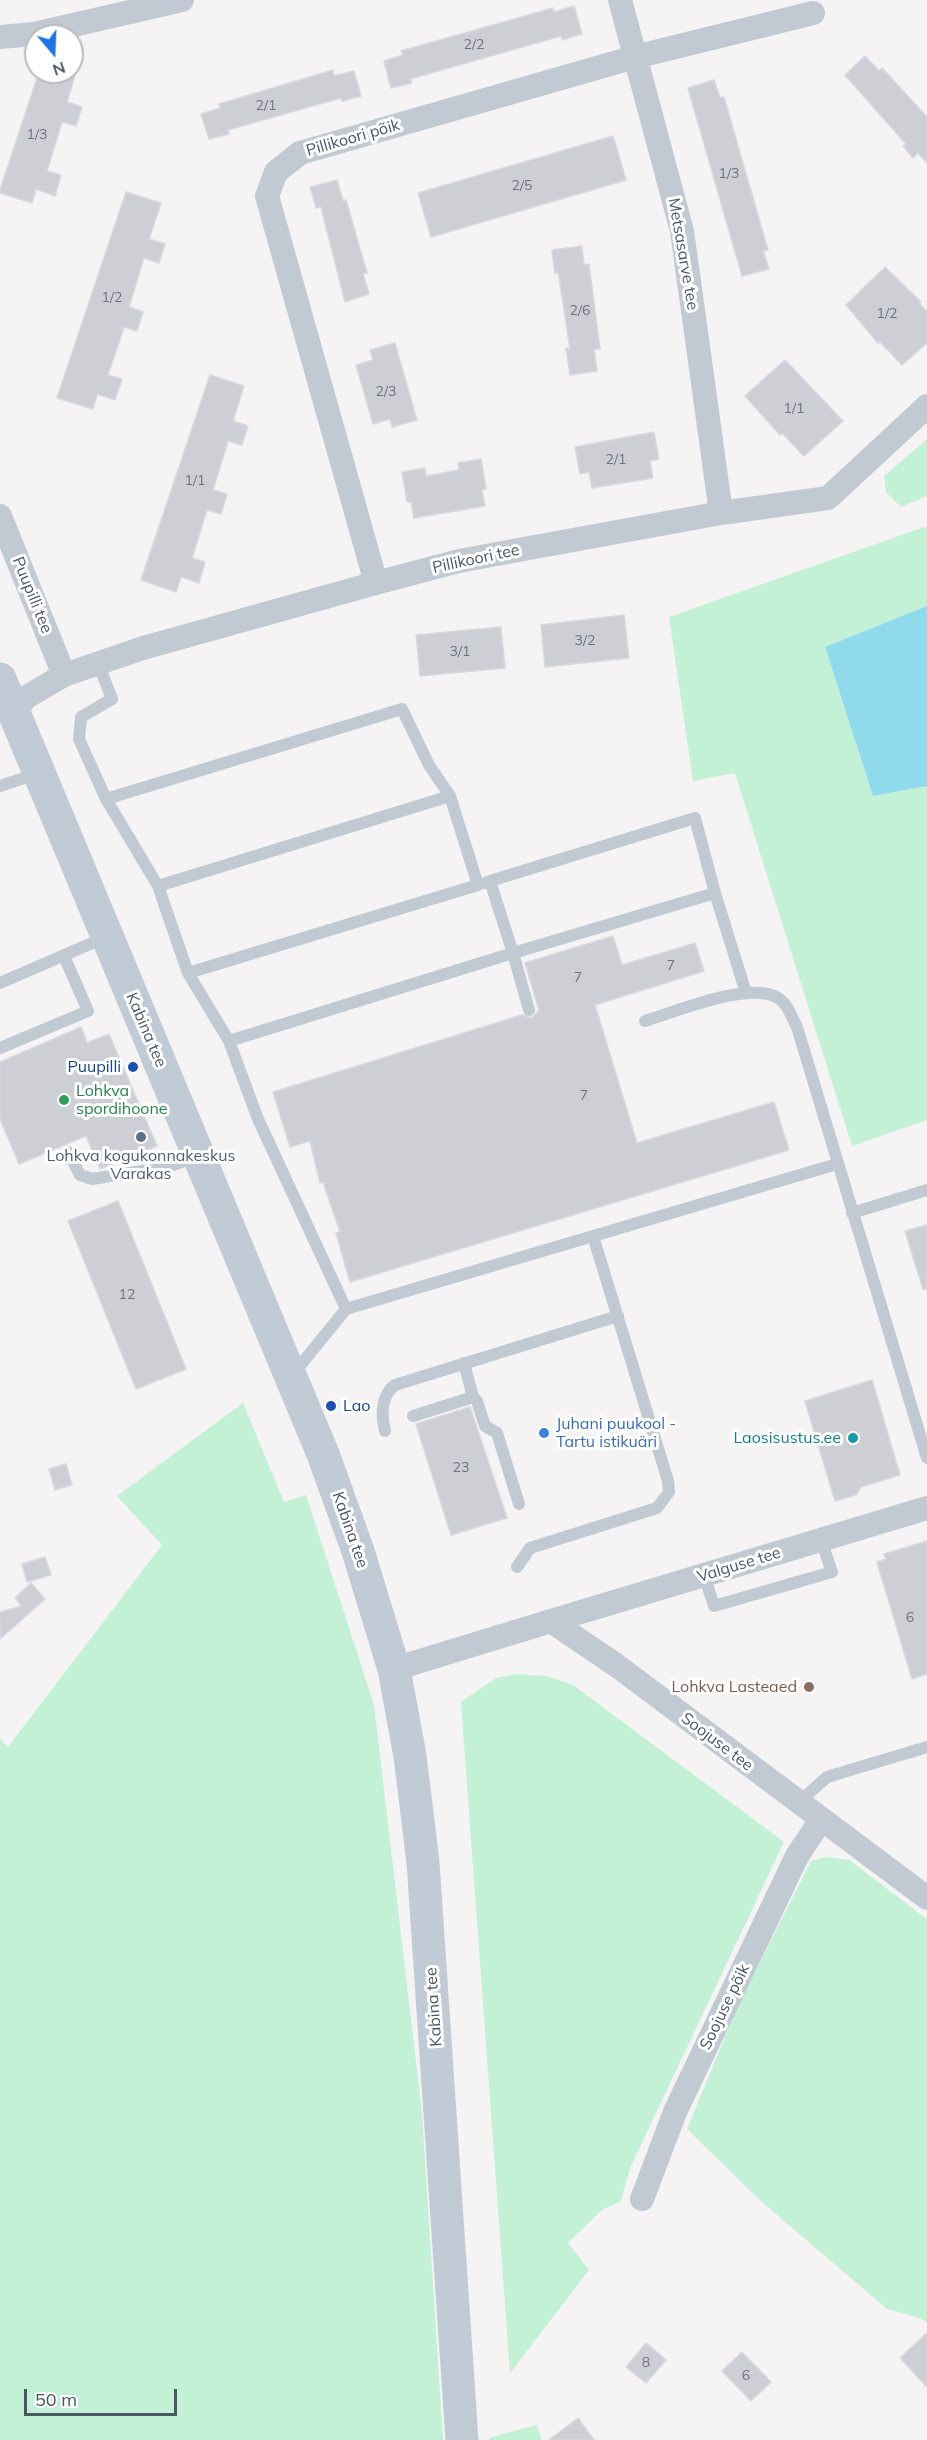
<!DOCTYPE html>
<meta charset="utf-8">
<style>
body{margin:0}
#map{position:relative;width:927px;height:2440px;overflow:hidden;background:#f5f3f3;font-family:Mulish,sans-serif}
canvas{display:block}
.north{position:absolute;left:24px;top:24px;width:60px;height:60px;box-sizing:border-box;background:#fff;border:2px solid #b7bbc0;border-radius:50%;rotate:161deg;font-size:16px;font-weight:700;line-height:24px;text-align:center;color:#4a5661}
.north::after{content:'';display:block;margin:auto;width:21px;height:27px;background:#1a73e8;clip-path:polygon(50% 0,100% 100%,50% 72%,0 100%)}
.scale{position:absolute;left:24px;top:2389px;width:153px;height:27px;box-sizing:border-box;border:3px solid #4a5661;border-top:0;padding-left:8px;font-size:18px;line-height:21px;white-space:nowrap;color:#4a5661;-webkit-text-stroke:4px #fff;paint-order:stroke}
</style>
<div id="map">
<canvas width="927" height="2440"></canvas>
<div class="north">N</div>
<div class="scale">50 m</div>
</div>
<script>
const c = document.querySelector('canvas').getContext('2d');
c.lineJoin = 'round';
function paint(path, color) {
  c.fillStyle = color;
  c.fill(path, 'evenodd');
}
function trace(path, color, width, dash) {
  c.strokeStyle = color;
  c.lineWidth = width;
  c.lineCap = dash ? 'butt' : 'round';
  c.setLineDash(dash || []);
  c.stroke(path);
}
function label(font, color, halo, rows, align = 'center') {
  c.font = font + ' Mulish,sans-serif';
  c.lineWidth = 6;
  c.setLineDash([]);
  c.textBaseline = 'middle';
  c.strokeStyle = halo;
  c.fillStyle = color;
  for (const [text, x, y, turn = 0] of rows) {
    c.save();
    c.translate(x, y);
    c.rotate((+turn || 0) * Math.PI / 180);
    c.textAlign = isNaN(turn) ? turn : align;
    if (halo) c.strokeText(text, 0, 0);
    c.fillText(text, 0, 0);
    c.restore();
  }
}
paint(new Path2D(`
 M 927,439 L 927,496 L 901,507 L 886,492 L 884,476 Z
 M 927,526 L 927,606 L 825,647 L 873,796 L 927,786 L 927,1120 L 852,1146 L 735,773 L 693,781 L 669,617 Z
 M 243,1403 L 284,1502 L 306,1495 L 374,1705 L 422,2113 L 443,2440 L 0,2440 L 0,1739 L 8,1747 L 162,1545 L 117,1496 Z
 M 517,1674 L 547,1676 L 573,1685 L 784,1842 L 630,2168 L 621,2201 L 602,2210 L 568,2243 L 589,2270 L 510,2373 L 461,1702 L 496,1678 Z
 M 826,1857 L 849,1860 L 927,1919 L 927,2323 L 920,2318 L 887,2309 L 762,2202 L 687,2129 L 737,2008 L 811,1861 Z
 M 536,2425 L 542,2440 L 489,2440 L 489,2438 Z`), '#c3f1d5');
paint(new Path2D(`
 M 927,606 L 927,786 L 873,796 L 825,647 Z`), '#90daee');
const building = new Path2D(`
 M 574,6 L 582,34 L 562,40 L 561,36 L 410,79 L 412,83 L 391,88 L 384,61 L 403,55 L 401,51 L 553,8 L 554,12 Z
 M 865,56 L 879,71 L 882,68 L 927,117 L 927,163 L 918,153 L 913,158 L 903,146 L 906,144 L 845,75 Z
 M 333,70 L 334,76 L 354,71 L 361,96 L 342,101 L 341,98 L 228,130 L 229,134 L 209,139 L 201,114 L 221,108 L 219,104 Z
 M 39,72 L 76,72 L 67,102 L 82,107 L 76,126 L 62,122 L 47,171 L 61,175 L 55,196 L 36,189 L 32,203 L 0,193 L 0,190 Z
 M 714,80 L 720,98 L 724,97 L 768,250 L 763,251 L 769,269 L 742,276 L 688,88 Z
 M 613,136 L 626,180 L 431,237 L 418,193 Z
 M 337,180 L 343,201 L 346,200 L 367,273 L 363,274 L 369,294 L 345,302 L 321,207 L 316,208 L 310,187 Z
 M 126,192 L 161,203 L 149,239 L 165,244 L 159,263 L 144,258 L 129,307 L 143,312 L 137,331 L 124,327 L 108,375 L 122,379 L 115,400 L 97,394 L 93,409 L 57,398 Z
 M 582,246 L 584,265 L 589,264 L 600,349 L 594,349 L 597,371 L 570,375 L 566,348 L 570,349 L 558,271 L 555,274 L 552,250 Z
 M 885,267 L 921,302 L 919,303 L 927,312 L 927,343 L 902,365 L 880,342 L 878,343 L 846,305 Z
 M 395,343 L 417,420 L 392,427 L 390,419 L 373,424 L 356,365 L 373,360 L 370,350 Z
 M 785,360 L 843,421 L 804,456 L 782,433 L 780,435 L 745,396 Z
 M 210,375 L 244,386 L 233,421 L 248,426 L 242,445 L 228,441 L 213,490 L 227,494 L 221,514 L 207,510 L 192,558 L 205,562 L 199,583 L 181,577 L 176,592 L 141,580 Z
 M 654,432 L 659,459 L 650,461 L 653,478 L 592,488 L 589,472 L 580,474 L 575,447 Z
 M 481,459 L 486,489 L 482,490 L 485,506 L 414,518 L 411,502 L 407,502 L 402,472 L 425,468 L 426,476 L 459,470 L 458,463 Z
 M 624,615 L 629,658 L 545,667 L 541,625 Z
 M 501,627 L 505,668 L 420,676 L 416,635 Z
 M 613,936 L 622,965 L 695,943 L 704,971 L 595,1005 L 637,1143 L 774,1102 L 789,1150 L 350,1282 L 336,1233 L 340,1232 L 323,1182 L 320,1183 L 310,1141 L 290,1147 L 273,1092 L 522,1015 L 532,1018 L 539,1010 L 525,963 Z
 M 81,1027 L 87,1043 L 109,1034 L 157,1146 L 100,1169 L 86,1136 L 19,1164 L 0,1119 L 0,1062 Z
 M 118,1201 L 186,1369 L 136,1389 L 68,1221 Z
 M 927,1225 L 927,1289 L 923,1289 L 905,1231 Z
 M 872,1380 L 900,1475 L 861,1487 L 856,1495 L 835,1501 L 805,1401 Z
 M 470,1407 L 507,1518 L 451,1535 L 416,1424 Z
 M 66,1464 L 72,1485 L 55,1490 L 49,1469 Z
 M 927,1541 L 927,1674 L 912,1679 L 877,1562 L 886,1559 L 884,1554 Z
 M 45,1557 L 51,1575 L 27,1582 L 22,1564 Z
 M 31,1583 L 45,1599 L 0,1639 L 0,1612 L 22,1606 L 15,1598 Z
 M 927,2333 L 927,2387 L 900,2358 Z
 M 646,2343 L 666,2360 L 646,2383 L 626,2367 Z
 M 742,2352 L 771,2382 L 751,2401 L 722,2371 Z
 M 578,2418 L 594,2440 L 549,2440 Z`);
paint(building, '#cdcfd5');
trace(building, '#d7d9de', 1.5);
trace(new Path2D(`
 M 98,663 L 112,699 L 81,717 L 79,739 L 106,799 L 158,886 L 450,796 L 429,765 L 402,709 L 106,799
 M 0,786 L 39,773
 M 490,881 L 695,818 L 715,893 L 513,953 L 529,1010
 M 158,886 L 188,973 L 478,885 L 450,796
 M 715,893 L 746,993
 M 188,973 L 229,1041 L 513,953 L 490,881 L 485,883
 M 0,983 L 106,937
 M 645,1021 C 675,1012 759,976 783,1002 C 789,1008 793,1020 797,1027 L 927,1458
 M 229,1041 L 258,1119 L 346,1309 L 837,1164
 M 0,1048 L 88,1011 L 64,956
 M 68,1152 L 80,1175 L 92,1179 L 167,1167 L 199,1156
 M 852,1213 L 927,1190
 M 294,1373 L 346,1309
 M 473,1397 L 477,1401 L 485,1426 L 497,1433 L 519,1504
 M 413,1416 L 473,1397 L 464,1363
 M 385,1431 C 381,1416 381,1395 395,1385 L 618,1316
 M 517,1567 L 530,1548 L 657,1508 L 669,1492 L 668,1481 L 593,1236
 M 704,1575 L 714,1606 L 832,1572 L 821,1540
 M 798,1803 L 827,1777 L 927,1747`), '#c1cad2', 12);
trace(new Path2D(`
 M 620,0 L 682,231 L 721,513
 M 0,37 L 34,34 L 182,0
 M 0,516 L 64,675
 M 376,583 L 267,196 L 276,172 L 300,153 L 635,57 L 813,13
 M 15,713 L 25,698 L 64,675 L 143,648 L 376,583 L 459,561 L 513,551 L 721,513 L 828,498 L 927,406
 M 551,1621 L 927,1508
 M 394,1669 L 551,1621 L 616,1665 L 927,1898
 M 642,2199 L 675,2112 L 797,1856 L 821,1820`), '#c1cad2', 24);
trace(new Path2D(`
 M 0,679 L 323,1454 L 358,1551 L 394,1669 L 410,1756 L 423,1862 L 462,2440`), '#c1cbd6', 33);
for (const [x, y, r, color] of [
 [133,1067,6,"#1a4fb4"],
 [64,1100,6,"#2e9e5b"],
 [141,1137,6,"#5c6f8a"],
 [331,1406,6,"#1a4fb4"],
 [544,1433,6,"#3f7fe0"],
 [853,1438,6,"#0f9aa8"],
 [809,1687,6,"#8d6e63"]
]) {
  const dot = new Path2D();
  dot.arc(x, y, r, 0, 2 * Math.PI);
  c.fillStyle = color;
  c.fill(dot);
  trace(dot, '#fff', 2);
}
label('14px', '#6b747e', null, [
 ["2/2",474,45],
 ["2/1",266,106],
 ["1/3",37,135],
 ["1/3",729,174],
 ["2/5",522,186],
 ["1/2",112,298],
 ["2/6",580,311],
 ["1/2",887,314],
 ["2/3",386,392],
 ["1/1",794,409],
 ["2/1",616,460],
 ["1/1",195,481],
 ["3/2",585,641],
 ["3/1",460,652],
 ["7",671,966],
 ["7",578,978],
 ["7",584,1096],
 ["12",127,1295],
 ["23",461,1468],
 ["6",910,1618],
 ["8",646,2363],
 ["6",746,2376]
]);
label('16px', '#4a5661', '#fff', [
 ["Pillikoori põik",353,138,-16],
 ["Metsasarve tee",683,254,80],
 ["Pillikoori tee",476,559,-12],
 ["Puupilli tee",32,595,68],
 ["Kabina tee",146,1030,67],
 ["Kabina tee",350,1530,71],
 ["Valguse tee",739,1565,-17],
 ["Soojuse tee",717,1742,37],
 ["Kabina tee",434,2007,-94],
 ["Soojuse põik",725,2007,-64]
]);
label('16px', '#164399', '#fff', [
 ["Puupilli",121,1067],
 ["Lao",343,1406,"left"]
], 'right');
label('16px', '#27864d', '#fff', [
 ["Lohkva",76,1091],
 ["spordihoone",76,1109]
], 'left');
label('16px', '#4e5e75', '#fff', [
 ["Lohkva kogukonnakeskus",141,1156],
 ["Varakas",141,1174]
]);
label('16px', '#366cbe', '#fff', [
 ["Juhani puukool -",556,1424],
 ["Tartu istikuäri",556,1442]
], 'left');
label('16px', '#0d838f', '#fff', [
 ["Laosisustus.ee",841,1438]
], 'right');
label('16px', '#785e54', '#fff', [
 ["Lohkva Lasteaed",797,1687]
], 'right');
</script>
